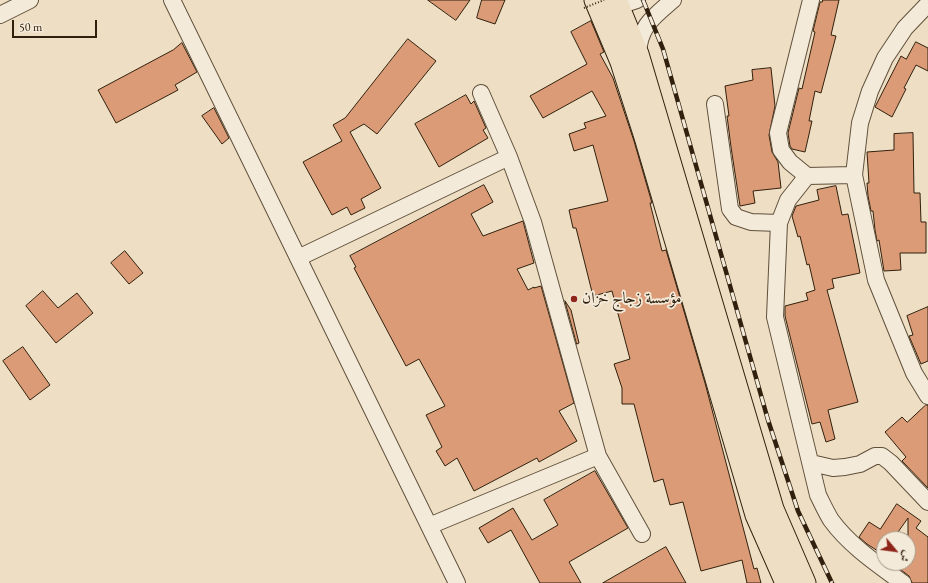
<!DOCTYPE html>
<meta charset="utf-8">
<style>
body{margin:0}
#map{position:relative;width:928px;height:583px;overflow:hidden;background:#eddec4;font-family:"EB Garamond",Amiri,serif}
canvas{display:block}
.north{position:absolute;left:876px;top:531px;width:40px;height:40px;box-sizing:border-box;background:#f3ead9;border:1px solid #a59987;border-radius:50%;rotate:119deg;font-size:11px;font-weight:700;line-height:16px;text-align:center;color:#31200d}
.north::after{content:'';display:block;margin:auto;width:14px;height:18px;background:#8f2418;clip-path:polygon(50% 0,100% 100%,50% 72%,0 100%)}
.scale{position:absolute;left:12px;top:20px;width:85px;height:18px;box-sizing:border-box;border:2px solid #31200d;border-top:0;padding-left:5px;font-size:12px;line-height:14px;white-space:nowrap;color:#31200d;-webkit-text-stroke:3px #f3ead9;paint-order:stroke}
</style>
<div id="map">
<canvas width="928" height="583"></canvas>
<div class="north">ش</div>
<div class="scale">50 m</div>
</div>
<script>
const c = document.querySelector('canvas').getContext('2d');
c.lineJoin = 'round';
function paint(path, color) {
  c.fillStyle = color;
  c.fill(path, 'evenodd');
}
function trace(path, color, width, dash) {
  c.strokeStyle = color;
  c.lineWidth = width;
  c.lineCap = dash ? 'butt' : 'round';
  c.setLineDash(dash || []);
  c.stroke(path);
}
function label(font, color, halo, rows, align = 'center') {
  c.font = font + ' "EB Garamond",Amiri,serif';
  c.lineWidth = 3.5;
  c.setLineDash([]);
  c.textBaseline = 'middle';
  c.strokeStyle = halo;
  c.fillStyle = color;
  for (const [text, x, y, turn = 0] of rows) {
    c.save();
    c.translate(x, y);
    c.rotate((+turn || 0) * Math.PI / 180);
    c.textAlign = isNaN(turn) ? turn : align;
    if (halo) c.strokeText(text, 0, 0);
    c.fillText(text, 0, 0);
    c.restore();
  }
}
const building = new Path2D(`
 M 428,0 L 470,0 L 456,20 Z
 M 482,0 L 505,0 L 495,24 L 477,18 Z
 M 823,0 L 839,0 L 831,35 L 836,36 L 821,93 L 815,91 L 809,121 L 812,121 L 805,152 L 792,149 L 790,146 L 788,133 L 799,88 L 802,89 L 815,32 L 813,31 L 820,2 L 822,2 Z
 M 591,21 L 604,52 L 600,54 L 613,78 L 634,141 L 652,203 L 650,203 L 662,251 L 666,250 L 705,383 L 754,569 L 757,568 L 761,583 L 747,583 L 742,560 L 701,571 L 683,502 L 670,505 L 663,479 L 654,482 L 634,404 L 622,404 L 622,388 L 614,364 L 630,359 L 612,291 L 593,296 L 576,228 L 573,228 L 569,210 L 608,201 L 593,145 L 574,151 L 569,134 L 586,128 L 584,123 L 606,116 L 592,91 L 543,118 L 530,96 L 587,64 L 571,32 Z
 M 408,39 L 436,61 L 377,134 L 364,124 L 350,132 L 381,188 L 361,199 L 365,208 L 351,215 L 347,207 L 332,215 L 303,162 L 342,141 L 333,125 L 345,118 Z
 M 916,42 L 928,48 L 928,71 L 916,65 L 904,88 L 906,89 L 892,117 L 875,107 L 901,56 L 906,59 Z
 M 182,43 L 197,72 L 175,85 L 178,90 L 116,123 L 98,90 L 173,50 Z
 M 771,68 L 775,106 L 769,135 L 772,152 L 778,162 L 781,188 L 753,191 L 755,203 L 740,206 L 731,147 L 727,116 L 729,116 L 725,86 L 753,80 L 752,70 Z
 M 466,95 L 471,104 L 474,101 L 486,128 L 483,130 L 488,138 L 439,167 L 415,124 Z
 M 214,108 L 229,138 L 222,144 L 202,116 Z
 M 913,133 L 914,193 L 920,193 L 921,222 L 926,222 L 926,253 L 900,253 L 901,270 L 884,271 L 879,240 L 877,241 L 875,230 L 873,211 L 871,211 L 868,196 L 867,183 L 869,183 L 867,152 L 894,150 L 894,134 Z
 M 484,185 L 493,202 L 471,214 L 483,236 L 523,221 L 524,225 L 534,263 L 517,269 L 528,290 L 534,287 L 534,288 L 541,286 L 574,403 L 559,411 L 577,441 L 539,462 L 537,458 L 474,491 L 457,458 L 445,466 L 436,451 L 442,447 L 426,415 L 445,406 L 419,359 L 406,366 L 354,268 L 356,267 L 350,256 Z
 M 836,186 L 842,215 L 848,214 L 860,273 L 832,279 L 834,288 L 827,290 L 858,402 L 828,410 L 835,439 L 826,442 L 820,422 L 812,424 L 785,316 L 785,306 L 808,300 L 806,293 L 815,290 L 809,264 L 807,265 L 800,236 L 798,237 L 792,216 L 796,206 L 819,200 L 817,190 Z
 M 125,251 L 143,273 L 129,284 L 111,263 Z
 M 43,291 L 58,308 L 77,293 L 93,313 L 56,343 L 26,306 Z
 M 565,301 L 571,310 L 579,343 L 577,344 Z
 M 928,307 L 928,361 L 921,364 L 909,336 L 913,335 L 907,316 Z
 M 23,347 L 50,385 L 30,400 L 3,361 Z
 M 926,405 L 928,405 L 928,488 L 902,461 L 906,457 L 885,432 L 902,417 L 907,422 Z
 M 595,471 L 628,528 L 569,562 L 581,583 L 540,583 L 511,530 L 488,543 L 479,528 L 513,508 L 532,540 L 558,525 L 544,500 Z
 M 897,504 L 921,521 L 916,528 L 928,537 L 928,583 L 912,583 L 909,576 L 892,563 L 908,563 L 908,518 L 893,539 L 884,539 L 884,555 L 867,544 L 859,537 L 869,522 L 880,529 Z
 M 666,547 L 686,583 L 603,583 Z`);
paint(building, '#da9b76');
trace(building, '#31200d', 1);
const minor = new Path2D(`
 M 172,0 L 457,583
 M 811,0 L 778,133 L 781,150 L 790,162 L 807,176 L 854,175
 M 928,4 L 905,28 L 885,58 L 870,91 L 860,123 L 854,175 L 876,280 L 914,373 L 928,396
 M 619,6 L 637,0
 M 0,15 L 30,0
 M 638,54 C 639,27 653,17 673,0
 M 481,93 L 509,157 L 533,222 L 598,456 L 642,534
 M 715,104 L 730,209 L 736,217 L 751,222 L 779,223
 M 807,176 L 788,200 L 779,223 L 775,317 L 818,495 C 822,503 826,512 831,520 C 850,546 877,564 903,583
 M 298,258 L 509,157
 M 811,463 L 833,468 L 845,467 L 860,464 L 875,456 L 882,456 L 891,463 L 928,502
 M 429,526 L 598,456`);
const major = new Path2D(`
 M 595,0 L 621,62 L 645,137 L 756,515 L 786,583
 M 616,0 L 638,54 L 773,509 L 805,583`);
trace(minor, '#60503b', 18);
trace(major, '#31200d', 23);
trace(minor, '#f3ead9', 16);
trace(major, '#eddec4', 21);
const rail = new Path2D(`
 M 643,0 L 663,49 L 768,420 L 798,511 L 832,583`);
trace(rail, '#31200d', 4.5);
trace(rail, '#f3ead9', 3, [9]);
trace(new Path2D(`
 M 584,8 L 604,0`), '#31200d', 2, [1, 2]);
for (const [x, y, r, color] of [
 [574,299,4,"#8f2418"]
]) {
  const dot = new Path2D();
  dot.arc(x, y, r, 0, 2 * Math.PI);
  c.fillStyle = color;
  c.fill(dot);
  trace(dot, '#f3ead9', 1.5);
}
label('16px', '#31200d', '#f3ead9', [
 ["مؤسسة زجاج خزان",582,299]
], 'left');
</script>
